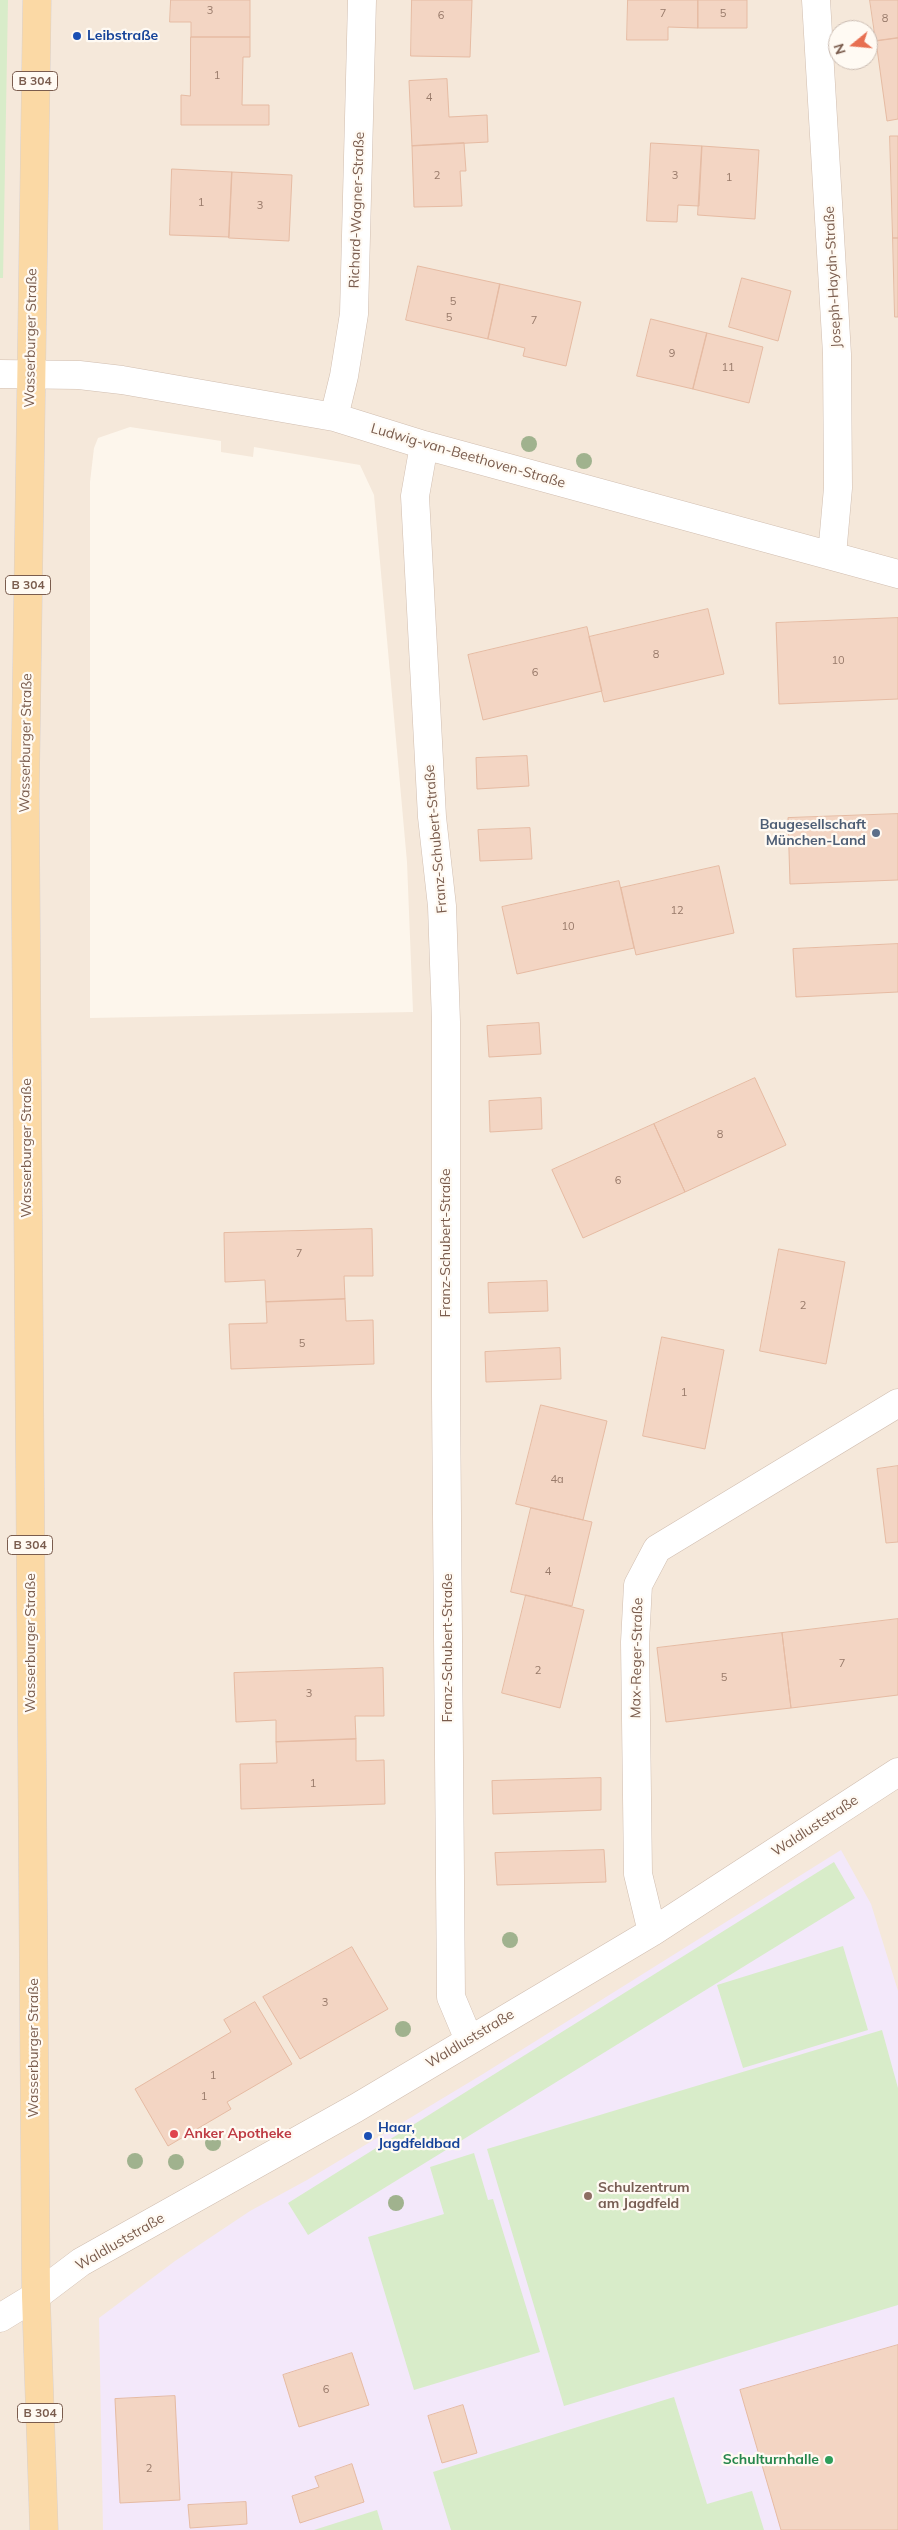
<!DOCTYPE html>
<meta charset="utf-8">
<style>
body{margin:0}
#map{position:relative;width:898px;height:2530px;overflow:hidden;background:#fdf6ec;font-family:Mulish,sans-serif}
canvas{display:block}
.north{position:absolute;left:828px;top:20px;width:50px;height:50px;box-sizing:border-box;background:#fffaf3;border:1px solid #cabbb1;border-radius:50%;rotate:253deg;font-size:14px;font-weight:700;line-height:20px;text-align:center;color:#7a5c4d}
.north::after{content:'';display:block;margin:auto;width:18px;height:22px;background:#e76f51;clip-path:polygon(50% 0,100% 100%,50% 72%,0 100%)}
</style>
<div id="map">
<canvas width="898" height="2530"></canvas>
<div class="north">N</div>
</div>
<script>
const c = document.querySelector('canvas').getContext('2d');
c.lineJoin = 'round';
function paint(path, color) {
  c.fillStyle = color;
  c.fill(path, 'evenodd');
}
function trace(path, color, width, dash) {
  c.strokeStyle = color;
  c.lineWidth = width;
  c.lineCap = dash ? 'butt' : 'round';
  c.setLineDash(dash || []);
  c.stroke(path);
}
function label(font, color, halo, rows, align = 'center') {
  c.font = font + ' Mulish,sans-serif';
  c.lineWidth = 4.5;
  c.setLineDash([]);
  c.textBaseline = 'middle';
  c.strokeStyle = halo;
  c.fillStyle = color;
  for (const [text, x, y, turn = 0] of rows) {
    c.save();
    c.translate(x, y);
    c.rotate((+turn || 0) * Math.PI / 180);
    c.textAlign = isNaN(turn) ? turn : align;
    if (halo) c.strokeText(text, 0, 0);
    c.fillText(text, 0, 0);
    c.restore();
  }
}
paint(new Path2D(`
 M 0,0 L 898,0 L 898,2530 L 0,2530 ZM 838,30 L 868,30 L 868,60 L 838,60 ZM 130,427 L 221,441 L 221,452 L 253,457 L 254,447 L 360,465 L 374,495 L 407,862 L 413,1012 L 90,1018 L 90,482 L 94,448 L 98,438 Z`), '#f5e8da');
paint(new Path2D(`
 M 841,1850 L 871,1904 L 898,1991 L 898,2530 L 103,2530 L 99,2318 L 175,2261 L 250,2211 L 307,2180 L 483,2074 Z`), '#f3e8fa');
paint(new Path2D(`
 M 0,0 L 8,0 L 3,278 L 0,278 Z
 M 834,1862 L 855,1898 L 308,2235 L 288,2203 Z
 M 843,1946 L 868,2030 L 743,2068 L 717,1985 Z
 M 882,2030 L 898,2088 L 898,2305 L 564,2406 L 487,2149 Z
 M 474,2153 L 488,2200 L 493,2199 L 540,2352 L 414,2390 L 368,2237 L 444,2214 L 430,2167 Z
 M 674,2397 L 707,2504 L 752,2491 L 764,2530 L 451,2530 L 433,2472 Z
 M 377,2510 L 383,2530 L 314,2530 Z`), '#d8ecc9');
const building = new Path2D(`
 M 171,0 L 250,0 L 250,37 L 191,37 L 191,22 L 170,22 Z
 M 412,0 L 472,0 L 470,57 L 411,56 Z
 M 628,0 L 698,0 L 698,28 L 668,27 L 668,40 L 627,40 Z
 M 698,0 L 747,0 L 747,28 L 698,28 Z
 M 870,0 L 898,0 L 898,38 L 876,41 Z
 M 191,37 L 250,37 L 250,57 L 243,57 L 242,105 L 269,105 L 269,125 L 181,125 L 181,95 L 190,96 Z
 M 898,38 L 898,119 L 887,121 L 876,41 Z
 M 447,79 L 449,117 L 487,115 L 488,142 L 412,146 L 409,81 Z
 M 890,136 L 898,136 L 898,238 L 893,238 Z
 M 464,143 L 466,171 L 460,171 L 462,206 L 414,207 L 412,146 Z
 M 651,143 L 702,146 L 699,206 L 678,205 L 677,222 L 647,221 Z
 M 702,146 L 759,150 L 755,219 L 698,215 Z
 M 172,169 L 232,172 L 229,237 L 170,235 Z
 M 232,172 L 292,175 L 289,241 L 229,238 Z
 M 893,238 L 898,238 L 898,317 L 895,317 Z
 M 418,266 L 500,284 L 488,339 L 406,320 Z
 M 742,278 L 791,291 L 778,341 L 729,327 Z
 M 500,284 L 581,302 L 566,366 L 523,356 L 525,348 L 488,339 Z
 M 651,319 L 707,333 L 693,389 L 637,376 Z
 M 707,333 L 763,347 L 749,403 L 693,389 Z
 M 708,609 L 724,674 L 604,702 L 589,637 Z
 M 898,618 L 898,699 L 779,704 L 776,623 Z
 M 587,627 L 602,691 L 483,720 L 468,655 Z
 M 527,756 L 529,786 L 477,789 L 476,758 Z
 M 898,814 L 898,880 L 790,884 L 788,818 Z
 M 530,828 L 532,859 L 480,861 L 478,830 Z
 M 719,866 L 734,933 L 636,955 L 621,888 Z
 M 619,881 L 634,948 L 517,974 L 502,907 Z
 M 898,944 L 898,992 L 796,997 L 793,949 Z
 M 539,1023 L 541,1054 L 489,1057 L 487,1026 Z
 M 755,1078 L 786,1145 L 685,1192 L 654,1124 Z
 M 541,1098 L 542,1129 L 490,1132 L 489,1101 Z
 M 654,1124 L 685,1192 L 583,1238 L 552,1170 Z
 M 372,1229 L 373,1276 L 344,1276 L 345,1299 L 266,1302 L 265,1280 L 225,1282 L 224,1233 Z
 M 779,1249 L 845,1262 L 826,1364 L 760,1351 Z
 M 547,1281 L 548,1311 L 489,1313 L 488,1283 Z
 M 345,1299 L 346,1321 L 373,1320 L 374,1364 L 231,1369 L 229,1324 L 267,1323 L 266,1302 Z
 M 662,1337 L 724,1350 L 705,1449 L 643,1436 Z
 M 560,1348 L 561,1379 L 486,1382 L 485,1352 Z
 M 541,1405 L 607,1421 L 583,1520 L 516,1504 Z
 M 898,1466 L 898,1542 L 886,1543 L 877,1469 Z
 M 531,1508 L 592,1522 L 572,1606 L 511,1592 Z
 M 526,1595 L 584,1610 L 560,1708 L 502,1693 Z
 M 898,1619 L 898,1695 L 791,1708 L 782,1633 Z
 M 782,1633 L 791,1708 L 666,1722 L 657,1648 Z
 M 383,1668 L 384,1716 L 355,1716 L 356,1739 L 276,1742 L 276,1720 L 236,1722 L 234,1673 Z
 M 356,1739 L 356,1761 L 384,1760 L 385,1804 L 241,1809 L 240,1764 L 277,1763 L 276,1742 Z
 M 601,1778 L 601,1810 L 493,1814 L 492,1781 Z
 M 604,1850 L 606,1882 L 497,1885 L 495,1853 Z
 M 352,1947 L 388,2009 L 300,2059 L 263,1997 Z
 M 255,2002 L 292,2064 L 227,2102 L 231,2109 L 168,2146 L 135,2089 L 231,2032 L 224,2020 Z
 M 898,2345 L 898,2530 L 781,2530 L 740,2390 Z
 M 352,2353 L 369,2405 L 299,2427 L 283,2375 Z
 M 175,2396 L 180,2500 L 120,2503 L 115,2399 Z
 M 463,2405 L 477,2453 L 442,2463 L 428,2416 Z
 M 352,2464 L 364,2502 L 300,2523 L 292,2496 L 319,2487 L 315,2477 Z
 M 246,2502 L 247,2524 L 190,2528 L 188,2505 Z`);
paint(building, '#f3d5c3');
trace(building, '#e6bba3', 1);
const street = new Path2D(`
 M 816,0 L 837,354 L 838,488 L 832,555
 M 0,374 L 79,375 L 122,380 L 334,417 L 424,445 L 898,574
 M 334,417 L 344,376 L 354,314 L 362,0
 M 424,445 L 415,496 L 432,817 L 442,906 L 446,1022 L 446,1396 L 451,1997 L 469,2040
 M 652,1932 L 638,1874 L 635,1642 L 638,1585 L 657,1549 L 898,1403
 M 0,2318 L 36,2296 L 81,2262 L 356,2108 L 652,1932 L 898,1772`);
const primary = new Path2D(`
 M 37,0 L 25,795 L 36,2296 L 44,2530`);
trace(street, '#d1beb0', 29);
trace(primary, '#dad1cd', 29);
trace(street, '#fff', 28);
trace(primary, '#fbd9a5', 28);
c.fillStyle = '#a0b28e';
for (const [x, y] of [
 [529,444],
 [584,461],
 [510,1940],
 [403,2029],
 [213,2143],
 [135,2161],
 [176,2162],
 [396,2203]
]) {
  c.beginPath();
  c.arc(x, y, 8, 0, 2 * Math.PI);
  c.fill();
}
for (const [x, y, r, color] of [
 [77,36,5,"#1a4fb4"],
 [876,833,5,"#5c6f8a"],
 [174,2134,5,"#e0444e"],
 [368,2136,5,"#1a4fb4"],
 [588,2196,5,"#8d6e63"],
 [829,2460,5,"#2e9e5b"]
]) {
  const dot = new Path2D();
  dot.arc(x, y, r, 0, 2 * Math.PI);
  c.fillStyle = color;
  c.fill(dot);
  trace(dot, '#fffaf3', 2);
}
label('11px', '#987a6a', null, [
 ["3",210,11],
 ["7",663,14],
 ["5",723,14],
 ["6",441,16],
 ["8",885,19],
 ["1",217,76],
 ["4",429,98],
 ["2",437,176],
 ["3",675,176],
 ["1",729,178],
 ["1",201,203],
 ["3",260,206],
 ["5",453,302],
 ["5",449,318],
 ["7",534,321],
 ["9",672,354],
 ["11",728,368],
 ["8",656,655],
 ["10",838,661],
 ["6",535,673],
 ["12",677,911],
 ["10",568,927],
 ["8",720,1135],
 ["6",618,1181],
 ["7",299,1254],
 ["2",803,1306],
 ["5",302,1344],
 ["1",684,1393],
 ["4a",557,1480],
 ["4",548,1572],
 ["7",842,1664],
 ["2",538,1671],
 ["5",724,1678],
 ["3",309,1694],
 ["1",313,1784],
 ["3",325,2003],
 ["1",213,2076],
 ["1",204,2097],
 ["6",326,2390],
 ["2",149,2469]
]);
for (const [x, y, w] of [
 [35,81,45],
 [28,585,45],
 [30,1545,45],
 [40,2413,45]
]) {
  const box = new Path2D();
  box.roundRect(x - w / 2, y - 9.5, w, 19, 4);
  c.fillStyle = '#fffaf3';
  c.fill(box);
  trace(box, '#7a5c4d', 1);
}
label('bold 12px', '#7a5c4d', null, [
 ["B 304",35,81],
 ["B 304",28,585],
 ["B 304",30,1545],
 ["B 304",40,2413]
]);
label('bold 14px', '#164399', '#fffaf3', [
 ["Leibstraße",87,36],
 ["Haar,",378,2128],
 ["Jagdfeldbad",378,2144]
], 'left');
label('14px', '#7a5c4d', '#fffaf3', [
 ["Richard-Wagner-Straße",357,210,-88],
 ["Joseph-Haydn-Straße",833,277,-93],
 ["Wasserburger Straße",31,338,-89],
 ["Ludwig-van-Beethoven-Straße",468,456,16],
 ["Wasserburger Straße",26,743,-89],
 ["Franz-Schubert-Straße",436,839,-95],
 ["Wasserburger Straße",27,1148,-90],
 ["Franz-Schubert-Straße",446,1243,-90],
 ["Wasserburger Straße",31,1643,-90],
 ["Franz-Schubert-Straße",448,1648,-90],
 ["Max-Reger-Straße",637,1658,-89],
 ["Waldluststraße",815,1826,-33],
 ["Waldluststraße",470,2039,-31],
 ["Wasserburger Straße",34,2048,-90],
 ["Waldluststraße",120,2242,-30]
]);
label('bold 14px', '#4e5e75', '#fffaf3', [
 ["Baugesellschaft",866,825],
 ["München-Land",866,841]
], 'right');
label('bold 14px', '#be3a42', '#fffaf3', [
 ["Anker Apotheke",184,2134]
], 'left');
label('bold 14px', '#785e54', '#fffaf3', [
 ["Schulzentrum",598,2188],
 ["am Jagdfeld",598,2204]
], 'left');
label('bold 14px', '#27864d', '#fffaf3', [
 ["Schulturnhalle",819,2460]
], 'right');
</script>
